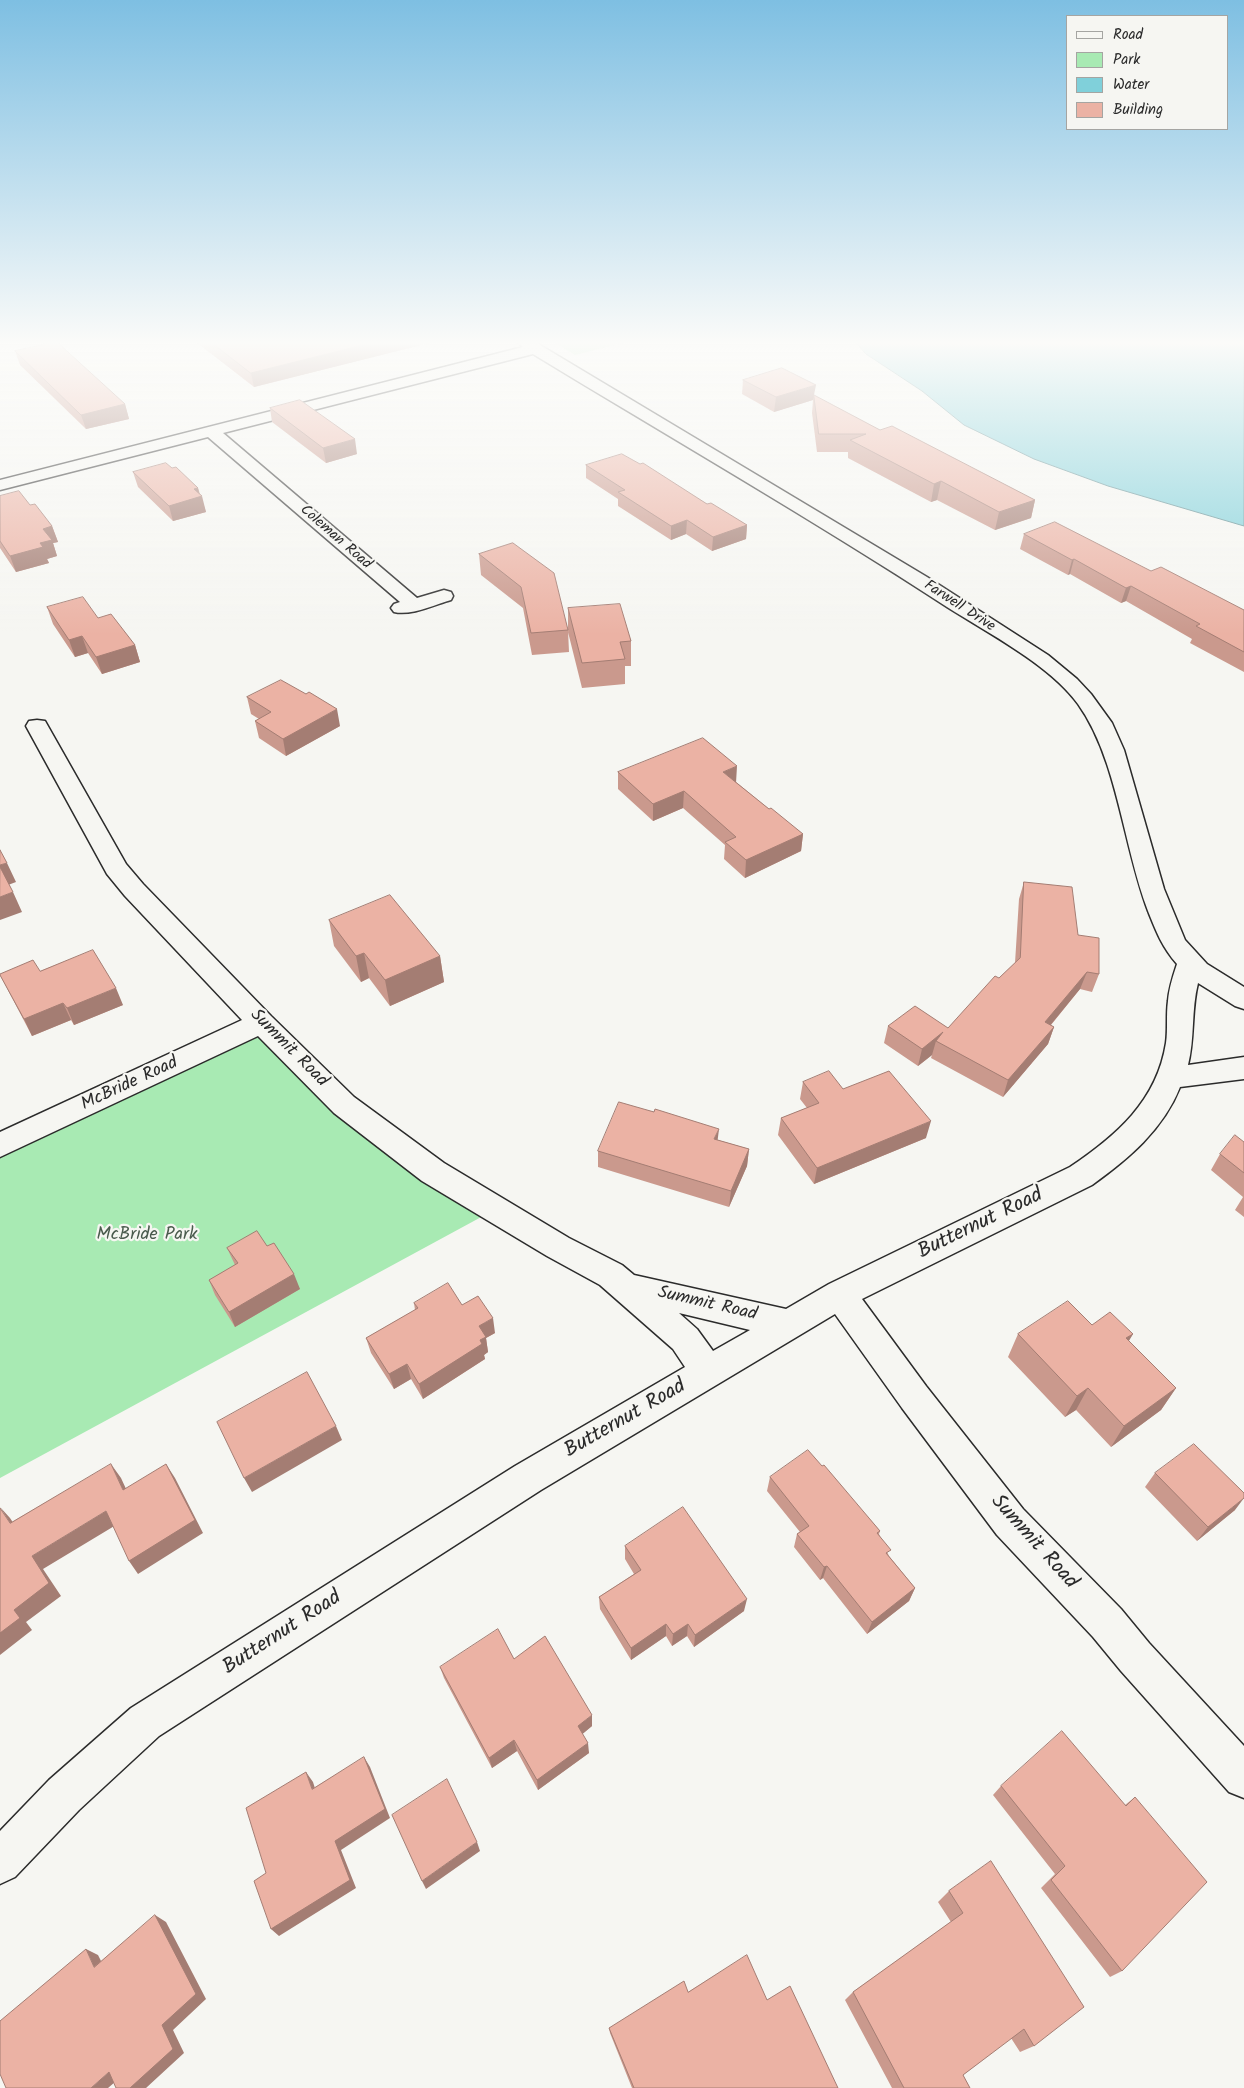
<!DOCTYPE html>
<style>
body{margin:0}
#map{position:relative;width:1244px;height:2088px;overflow:hidden;background:#f6f6f2;font-family:Kalam,sans-serif}
canvas{display:block}
.legend{position:absolute;left:1066px;top:15px;width:162px;height:115px;box-sizing:border-box;background:#f6f6f2;border:1px solid #a5a5a2;margin:0;padding:6px 9px;list-style:none;font-size:15px;color:#2b2b2b}
.legend li{display:flex;align-items:center;gap:10px;height:25px}
.legend b{width:25px;border:1px solid #a5a5a2}
</style>
<div id="map">
<canvas width="1244" height="2088"></canvas>
<ul class="legend">
<li><b style="height:6px;background:#f6f6f2"></b>Road</li>
<li><b style="height:14px;background:#a8eab3"></b>Park</li>
<li><b style="height:14px;background:#80d0da"></b>Water</li>
<li><b style="height:14px;background:#ebb2a4"></b>Building</li>
</ul>
</div>
<script>
const c = document.querySelector('canvas').getContext('2d');
c.lineJoin = 'round';
function paint(path, color) {
  c.fillStyle = color;
  c.fill(path, 'evenodd');
}
function trace(path, color, width, dash) {
  c.strokeStyle = color;
  c.lineWidth = width;
  c.lineCap = dash ? 'butt' : 'round';
  c.setLineDash(dash || []);
  c.stroke(path);
}
function label(font, color, halo, rows, align = 'center') {
  c.font = font + ' Kalam,sans-serif';
  c.lineWidth = 4.5;
  c.setLineDash([]);
  c.textBaseline = 'middle';
  c.strokeStyle = halo;
  c.fillStyle = color;
  for (const [text, x, y, turn = 0] of rows) {
    c.save();
    c.translate(x, y);
    c.rotate((+turn || 0) * Math.PI / 180);
    c.textAlign = isNaN(turn) ? turn : align;
    if (halo) c.strokeText(text, 0, 0);
    c.fillText(text, 0, 0);
    c.restore();
  }
}
paint(new Path2D(`
 M 554,342 L 627,342 L 575,355 Z
 M 261,1023 L 344,1105 L 496,1209 L 0,1478 L 0,1145 Z`), '#a8eab3');
const water = new Path2D(`
 M 856,342 L 1244,342 L 1244,526 L 1108,486 L 1034,459 L 964,425 L 922,391 L 866,354 Z`);
paint(water, '#80d0da');
trace(water, '#5e8e94', 1);
const street = new Path2D(`
 M 517,342 L 535,342 L 927,577 L 1048,655 L 1077,679 L 1091,694 L 1112,723 L 1124,750 L 1164,889 L 1185,940 L 1207,964 L 1244,987 L 1244,1009 L 1235,1006 L 1198,983 C 1191,1010 1195,1038 1188,1065 L 1244,1057 L 1244,1079 L 1180,1087 C 1163,1130 1128,1159 1092,1185 L 862,1299 L 926,1386 L 1023,1509 L 1121,1609 L 1149,1643 L 1244,1746 L 1244,1798 L 1229,1792 L 1121,1671 L 1093,1637 L 997,1535 L 902,1408 L 835,1314 L 541,1490 L 159,1736 L 79,1810 L 15,1877 L 0,1884 L 0,1831 L 49,1780 L 131,1708 L 515,1466 L 685,1367 L 673,1349 L 600,1285 L 547,1256 L 422,1181 L 334,1113 L 258,1036 L 0,1157 L 0,1132 L 242,1020 L 125,896 L 107,874 L 26,726 L 29,721 L 37,720 L 45,721 L 126,864 L 143,884 L 271,1016 L 354,1097 L 444,1163 L 569,1238 L 622,1265 L 634,1275 L 786,1309 L 829,1284 L 1070,1167 C 1116,1136 1157,1101 1166,1043 C 1168,1029 1166,1015 1168,1001 C 1169,988 1173,976 1177,964 C 1162,947 1156,931 1148,911 C 1123,846 1118,760 1078,704 C 1050,665 988,633 947,607 C 812,519 671,438 533,354 L 223,433 L 417,598 L 444,590 L 451,592 L 453,596 L 451,600 C 434,605 411,616 394,612 L 391,608 L 394,604 L 400,602 L 208,437 L 0,490 L 0,480 L 523,347 ZM 679,1313 L 750,1330 L 713,1351 L 697,1329 Z`);
trace(street, '#2b2b2b', 3);
paint(street, '#f6f6f2');
paint(new Path2D(`
 M 196,342 L 433,342 L 254,387 Z
 M 15,351 L 125,404 L 129,419 L 86,429 L 20,365 Z
 M 743,380 L 814,396 L 880,430 L 1035,500 L 1031,518 L 995,530 L 937,500 L 931,502 L 848,458 L 848,452 L 817,452 L 812,413 L 813,400 L 774,412 L 742,394 Z
 M 270,408 L 357,454 L 326,463 L 272,422 Z
 M 640,464 L 707,504 L 747,525 L 746,539 L 712,551 L 686,534 L 671,540 L 618,506 L 618,499 L 586,478 L 586,465 Z
 M 172,468 L 198,488 L 206,512 L 173,521 L 138,487 L 133,472 Z
 M 0,496 L 30,505 L 52,526 L 58,542 L 53,543 L 57,556 L 47,559 L 49,563 L 16,572 L 0,548 Z
 M 1024,534 L 1151,571 L 1244,610 L 1244,672 L 1190,643 L 1192,639 L 1126,601 L 1121,603 L 1070,574 L 1068,575 L 1020,549 Z
 M 513,543 L 568,630 L 569,652 L 532,655 L 523,608 L 481,575 L 479,554 Z
 M 47,607 L 98,618 L 135,645 L 140,662 L 102,674 L 88,653 L 75,657 L 53,624 Z
 M 568,608 L 631,641 L 631,666 L 625,666 L 625,684 L 582,688 L 568,632 Z
 M 247,697 L 340,726 L 286,756 L 259,738 L 255,721 L 259,719 L 251,714 Z
 M 618,772 L 736,782 L 769,809 L 803,834 L 801,851 L 745,878 L 724,859 L 725,845 L 683,808 L 653,821 L 618,789 Z
 M 1024,882 L 1078,935 L 1099,974 L 1092,992 L 1080,989 L 1051,1025 L 1054,1027 L 1048,1044 L 1003,1097 L 931,1058 L 932,1055 L 918,1066 L 884,1043 L 888,1026 L 948,1028 L 1015,963 L 1019,899 Z
 M 329,920 L 440,956 L 444,982 L 390,1006 L 369,978 L 361,982 L 334,946 Z
 M 40,971 L 123,1005 L 74,1025 L 71,1020 L 32,1036 L 0,975 Z
 M 803,1082 L 843,1089 L 926,1138 L 814,1184 L 778,1135 L 781,1118 L 807,1108 L 800,1099 Z
 M 718,1140 L 749,1149 L 747,1166 L 729,1207 L 598,1167 L 598,1151 Z
 M 1244,1142 L 1244,1217 L 1235,1210 L 1243,1197 L 1211,1170 L 1220,1154 Z
 M 267,1246 L 300,1289 L 235,1327 L 215,1295 L 209,1280 L 235,1265 L 227,1248 Z
 M 414,1303 L 462,1305 L 495,1333 L 486,1338 L 488,1352 L 484,1355 L 485,1359 L 423,1399 L 411,1379 L 394,1389 L 371,1353 L 366,1338 L 415,1310 Z
 M 1092,1325 L 1133,1334 L 1128,1341 L 1176,1388 L 1161,1410 L 1111,1447 L 1076,1410 L 1065,1417 L 1008,1357 L 1018,1334 Z
 M 822,1466 L 880,1531 L 879,1534 L 889,1556 L 915,1588 L 909,1601 L 867,1634 L 823,1578 L 820,1580 L 794,1547 L 797,1534 L 800,1532 L 767,1491 L 770,1477 Z
 M 1155,1473 L 1235,1510 L 1197,1541 L 1145,1487 Z
 M 625,1546 L 744,1611 L 694,1647 L 687,1636 L 672,1646 L 666,1636 L 631,1660 L 600,1609 L 599,1597 L 634,1574 L 625,1559 Z
 M 514,1659 L 592,1726 L 582,1734 L 589,1753 L 538,1790 L 517,1751 L 492,1768 L 444,1678 L 440,1667 Z
 M 1001,1786 L 1125,1805 L 1135,1797 L 1122,1971 L 1110,1977 L 1041,1888 L 1055,1874 L 993,1795 Z
 M 991,1861 L 1034,2046 L 1020,2052 L 1011,2038 L 963,2075 L 970,2088 L 892,2088 L 845,2000 L 853,1992 L 951,1922 L 938,1902 L 949,1891 Z
 M 688,1992 L 767,2000 L 838,2088 L 632,2088 L 610,2033 L 609,2028 Z`), '#ca998d');
paint(new Path2D(`
 M 375,342 L 433,342 L 254,387 L 251,373 Z
 M 816,385 L 813,400 L 774,412 L 776,397 Z
 M 125,404 L 129,419 L 86,429 L 81,415 Z
 M 355,439 L 357,454 L 326,463 L 323,448 Z
 M 941,481 L 937,500 L 931,502 L 934,484 Z
 M 198,488 L 200,497 L 202,496 L 206,512 L 173,521 L 169,506 L 194,489 Z
 M 1035,500 L 1031,518 L 995,530 L 999,512 Z
 M 687,520 L 686,534 L 671,540 L 671,526 Z
 M 747,525 L 746,539 L 712,551 L 713,537 Z
 M 52,526 L 58,542 L 53,543 L 57,556 L 47,559 L 49,563 L 16,572 L 10,556 L 40,543 L 43,529 Z
 M 1074,559 L 1070,574 L 1068,575 L 1072,560 Z
 M 1131,586 L 1126,601 L 1121,603 L 1126,588 Z
 M 82,636 L 88,653 L 75,657 L 69,640 Z
 M 135,645 L 140,662 L 102,674 L 96,657 Z
 M 337,709 L 340,726 L 286,756 L 283,739 Z
 M 737,766 L 736,783 L 723,772 Z
 M 684,791 L 683,808 L 653,821 L 653,804 Z
 M 803,834 L 801,851 L 745,878 L 746,860 Z
 M 7,863 L 16,882 L 8,885 L 0,868 L 0,865 Z
 M 13,892 L 22,912 L 0,920 L 0,897 Z
 M 364,953 L 369,978 L 361,982 L 356,956 Z
 M 440,956 L 444,982 L 390,1006 L 385,980 Z
 M 1087,972 L 1080,989 L 1039,1039 L 1045,1022 Z
 M 116,988 L 123,1005 L 74,1025 L 67,1008 Z
 M 63,1003 L 71,1020 L 32,1036 L 24,1019 Z
 M 1054,1027 L 1048,1044 L 1003,1097 L 1008,1080 Z
 M 943,1032 L 936,1041 L 932,1055 L 918,1066 L 922,1049 Z
 M 931,1121 L 926,1138 L 814,1184 L 817,1168 Z
 M 719,1129 L 717,1145 L 714,1139 Z
 M 749,1149 L 747,1166 L 729,1207 L 731,1191 Z
 M 294,1274 L 300,1289 L 235,1327 L 229,1312 Z
 M 493,1318 L 495,1333 L 486,1338 L 488,1352 L 484,1355 L 485,1359 L 423,1399 L 419,1384 L 479,1326 Z
 M 1133,1334 L 1120,1356 L 1126,1338 Z
 M 407,1364 L 411,1379 L 394,1389 L 389,1374 Z
 M 1088,1388 L 1076,1410 L 1065,1417 L 1077,1396 Z
 M 1176,1388 L 1161,1410 L 1111,1447 L 1124,1426 Z
 M 336,1426 L 342,1440 L 252,1492 L 244,1478 Z
 M 111,1464 L 121,1478 L 133,1504 L 123,1490 Z
 M 166,1464 L 175,1478 L 203,1533 L 138,1574 L 129,1561 Z
 M 1244,1498 L 1235,1510 L 1197,1541 L 1208,1527 Z
 M 0,1507 L 10,1518 L 22,1536 L 10,1523 Z
 M 106,1511 L 116,1525 L 43,1569 L 61,1596 L 26,1622 L 32,1630 L 0,1655 L 0,1633 L 14,1610 L 32,1556 Z
 M 827,1566 L 823,1578 L 820,1580 L 824,1567 Z
 M 915,1588 L 909,1601 L 867,1634 L 872,1622 Z
 M 747,1599 L 744,1611 L 694,1647 L 695,1635 Z
 M 666,1624 L 666,1636 L 631,1660 L 631,1648 Z
 M 688,1624 L 687,1636 L 672,1646 L 673,1634 Z
 M 592,1715 L 592,1726 L 579,1737 L 578,1726 Z
 M 514,1740 L 517,1751 L 492,1768 L 489,1758 Z
 M 588,1743 L 589,1753 L 538,1790 L 537,1780 Z
 M 364,1757 L 370,1767 L 390,1818 L 341,1850 L 356,1888 L 279,1936 L 271,1929 L 335,1841 Z
 M 306,1772 L 313,1782 L 318,1798 L 312,1789 Z
 M 477,1842 L 480,1851 L 426,1889 L 422,1881 Z
 M 155,1915 L 166,1922 L 206,1999 L 173,2030 L 184,2053 L 146,2088 L 130,2088 L 162,2025 Z
 M 86,1949 L 98,1955 L 107,1973 L 94,1967 Z
 M 109,2072 L 122,2076 L 108,2088 L 91,2088 Z`), '#a47d73');
const building = new Path2D(`
 M 55,342 L 57,342 L 125,404 L 81,415 L 15,351 Z
 M 211,342 L 375,342 L 251,373 Z
 M 782,368 L 816,385 L 776,397 L 743,380 Z
 M 814,395 L 880,430 L 892,426 L 1035,500 L 999,512 L 941,481 L 934,484 L 850,440 L 866,434 L 819,434 Z
 M 300,400 L 355,439 L 323,448 L 270,408 Z
 M 622,454 L 640,464 L 643,463 L 707,504 L 711,503 L 747,525 L 713,537 L 687,520 L 671,526 L 618,492 L 625,490 L 586,465 Z
 M 166,463 L 172,468 L 176,467 L 198,488 L 194,489 L 202,496 L 169,506 L 133,472 Z
 M 19,491 L 30,505 L 35,504 L 52,526 L 43,529 L 52,540 L 40,543 L 43,547 L 10,556 L 0,541 L 0,496 Z
 M 1055,522 L 1151,571 L 1161,567 L 1244,610 L 1244,652 L 1196,626 L 1200,624 L 1131,586 L 1126,588 L 1074,559 L 1072,560 L 1024,534 Z
 M 513,543 L 554,573 L 568,630 L 531,633 L 521,587 L 479,554 Z
 M 83,597 L 98,618 L 111,614 L 135,645 L 96,657 L 82,636 L 69,640 L 47,607 Z
 M 620,604 L 631,641 L 620,642 L 625,659 L 582,663 L 568,608 Z
 M 281,680 L 306,694 L 309,692 L 337,709 L 283,739 L 255,721 L 271,712 L 247,697 Z
 M 703,738 L 737,766 L 723,772 L 769,809 L 771,808 L 803,834 L 746,860 L 725,842 L 736,837 L 684,791 L 653,804 L 618,772 Z
 M 0,850 L 7,863 L 0,865 Z
 M 0,867 L 13,892 L 0,897 Z
 M 1024,882 L 1072,887 L 1078,935 L 1099,938 L 1099,974 L 1087,972 L 1045,1022 L 1054,1027 L 1008,1080 L 936,1041 L 943,1032 L 922,1049 L 888,1026 L 915,1006 L 948,1028 L 995,976 L 999,978 L 1020,958 Z
 M 390,895 L 440,956 L 385,980 L 364,953 L 356,956 L 329,920 Z
 M 93,950 L 116,988 L 67,1008 L 63,1003 L 24,1019 L 0,975 L 0,974 L 33,960 L 40,971 Z
 M 829,1071 L 843,1089 L 889,1071 L 931,1121 L 817,1168 L 781,1118 L 819,1103 L 803,1082 Z
 M 619,1102 L 654,1112 L 655,1109 L 719,1129 L 714,1139 L 749,1149 L 731,1191 L 598,1151 Z
 M 1235,1135 L 1244,1142 L 1244,1173 L 1220,1154 Z
 M 257,1231 L 267,1246 L 274,1243 L 294,1274 L 229,1312 L 209,1280 L 238,1263 L 227,1248 Z
 M 448,1283 L 462,1305 L 478,1296 L 493,1318 L 479,1326 L 486,1337 L 480,1340 L 482,1344 L 419,1384 L 407,1364 L 389,1374 L 366,1338 L 418,1308 L 414,1303 Z
 M 1068,1301 L 1092,1325 L 1110,1312 L 1133,1334 L 1126,1338 L 1176,1388 L 1124,1426 L 1088,1388 L 1077,1396 L 1018,1334 Z
 M 307,1372 L 336,1426 L 244,1478 L 217,1422 Z
 M 1194,1444 L 1244,1493 L 1244,1498 L 1208,1527 L 1155,1473 Z
 M 808,1450 L 822,1466 L 824,1465 L 880,1531 L 877,1533 L 891,1550 L 886,1553 L 915,1588 L 872,1622 L 827,1566 L 824,1567 L 797,1534 L 809,1526 L 770,1477 Z
 M 111,1464 L 123,1490 L 166,1464 L 195,1520 L 129,1561 L 106,1511 L 32,1556 L 49,1583 L 14,1610 L 20,1618 L 0,1633 L 0,1508 L 10,1523 Z
 M 683,1507 L 747,1599 L 695,1635 L 688,1624 L 673,1634 L 666,1624 L 631,1648 L 599,1597 L 641,1570 L 625,1546 Z
 M 498,1629 L 514,1659 L 545,1636 L 592,1715 L 578,1726 L 588,1743 L 537,1780 L 514,1740 L 489,1758 L 440,1667 Z
 M 1062,1731 L 1126,1806 L 1135,1797 L 1207,1882 L 1122,1971 L 1051,1880 L 1065,1866 L 1001,1786 Z
 M 364,1757 L 385,1809 L 335,1841 L 350,1880 L 271,1929 L 254,1881 L 266,1873 L 246,1808 L 306,1772 L 312,1789 Z
 M 447,1779 L 477,1842 L 422,1881 L 392,1815 Z
 M 991,1861 L 1084,2007 L 1034,2046 L 1024,2029 L 963,2075 L 970,2088 L 904,2088 L 853,1992 L 963,1913 L 949,1891 Z
 M 155,1915 L 196,1994 L 162,2025 L 173,2049 L 130,2088 L 116,2088 L 109,2072 L 91,2088 L 6,2088 L 0,2074 L 0,2021 L 86,1949 L 94,1967 Z
 M 747,1955 L 767,2000 L 790,1986 L 838,2088 L 634,2088 L 609,2028 L 684,1981 L 688,1992 Z`);
paint(building, '#ebb2a4');
trace(building, '#a47d73', 1);
const sky = c.createLinearGradient(0, 0, 0, 635);
sky.addColorStop(0, '#7ebfe2');
sky.addColorStop(0.54, '#fbfbf9');
sky.addColorStop(1, '#fbfbf900');
c.fillStyle = sky;
c.fillRect(0, 0, 1244, 635);
label('15px', '#2b2b2b', '#f6f6f2', [
 ["Coleman Road",335,538,41],
 ["Farwell Drive",959,607,33]
]);
label('18px', '#2b2b2b', '#f6f6f2', [
 ["Summit Road",288,1049,45],
 ["McBride Road",130,1085,-25],
 ["Summit Road",707,1305,13]
]);
label('18px', '#4a5b4d', '#f6f6f2', [
 ["McBride Park",147,1236]
]);
label('21px', '#2b2b2b', '#f6f6f2', [
 ["Butternut Road",981,1225,-26],
 ["Butternut Road",626,1420,-30],
 ["Summit Road",1033,1543,48],
 ["Butternut Road",283,1634,-33]
]);
</script>
